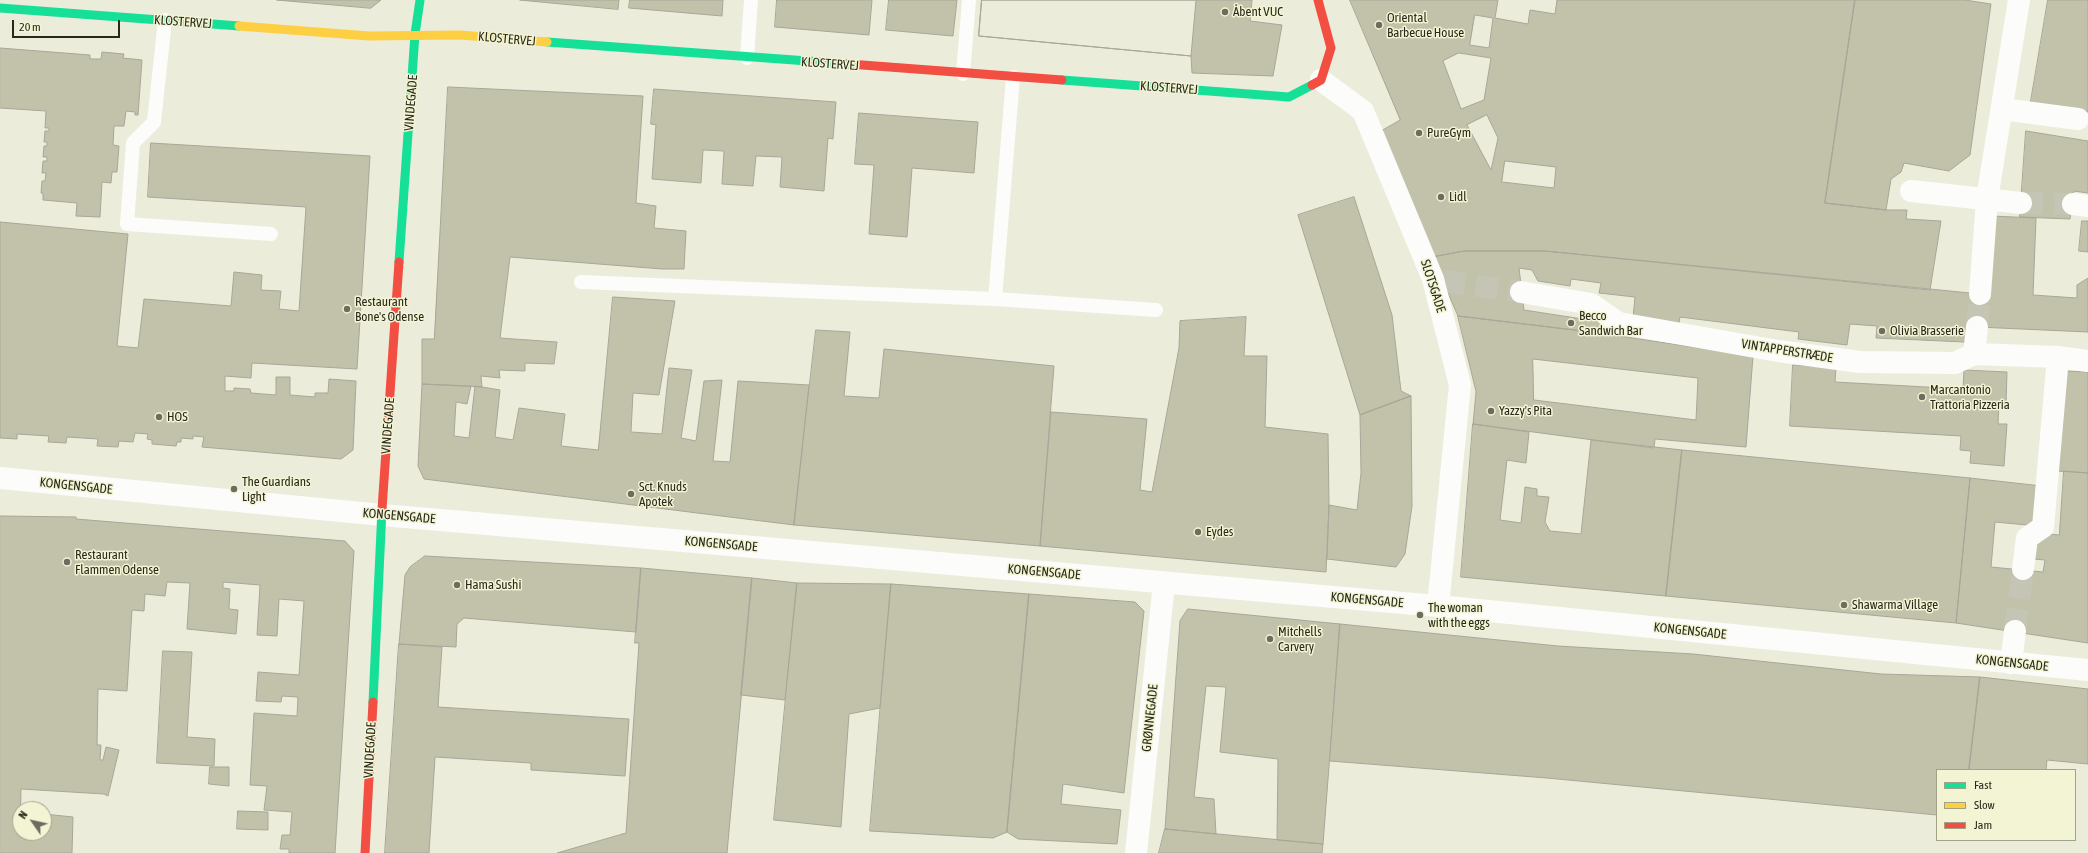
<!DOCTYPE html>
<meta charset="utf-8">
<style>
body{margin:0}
#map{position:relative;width:2088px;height:853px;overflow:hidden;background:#ececdb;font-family:"Asap Condensed",sans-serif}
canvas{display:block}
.legend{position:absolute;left:1936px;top:769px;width:140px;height:72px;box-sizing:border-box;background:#f3f4d3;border:1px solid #a2a28a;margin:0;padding:5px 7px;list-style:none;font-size:12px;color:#28281c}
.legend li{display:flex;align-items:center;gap:8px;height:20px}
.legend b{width:20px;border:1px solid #a2a28a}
.north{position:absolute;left:12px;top:801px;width:40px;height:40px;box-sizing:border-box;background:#f3f4d3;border:1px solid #a2a28a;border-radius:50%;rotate:304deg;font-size:11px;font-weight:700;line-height:16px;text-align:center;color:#28281c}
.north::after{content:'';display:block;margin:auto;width:14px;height:18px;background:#6d6d5f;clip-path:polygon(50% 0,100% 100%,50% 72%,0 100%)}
.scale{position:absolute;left:12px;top:20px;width:108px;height:18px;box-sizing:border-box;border:2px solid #28281c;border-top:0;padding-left:5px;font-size:12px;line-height:14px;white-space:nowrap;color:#28281c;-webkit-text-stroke:3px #f3f4d3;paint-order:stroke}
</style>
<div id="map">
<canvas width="2088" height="853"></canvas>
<ul class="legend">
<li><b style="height:5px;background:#16e098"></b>Fast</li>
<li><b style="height:5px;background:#ffcf43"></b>Slow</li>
<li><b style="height:5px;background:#f24e42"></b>Jam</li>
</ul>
<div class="north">N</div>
<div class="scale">20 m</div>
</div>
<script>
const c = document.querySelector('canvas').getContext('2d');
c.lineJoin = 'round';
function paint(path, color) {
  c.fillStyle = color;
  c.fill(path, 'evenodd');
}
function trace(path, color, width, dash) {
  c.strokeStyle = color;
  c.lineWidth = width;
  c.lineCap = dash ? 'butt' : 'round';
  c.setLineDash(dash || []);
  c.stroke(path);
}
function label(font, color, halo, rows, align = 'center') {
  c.font = font + ' "Asap Condensed",sans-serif';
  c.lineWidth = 3;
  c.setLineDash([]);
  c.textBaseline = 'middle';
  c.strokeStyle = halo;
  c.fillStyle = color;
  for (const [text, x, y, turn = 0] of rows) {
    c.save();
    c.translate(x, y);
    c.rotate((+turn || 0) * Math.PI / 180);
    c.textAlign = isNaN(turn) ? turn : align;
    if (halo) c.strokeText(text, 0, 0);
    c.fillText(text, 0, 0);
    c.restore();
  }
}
const building = new Path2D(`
 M 277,0 L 381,0 L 371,8 Z
 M 520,0 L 619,0 L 618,9 Z
 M 630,0 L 723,0 L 722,16 L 629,8 Z
 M 777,0 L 872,0 L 869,35 L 775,27 Z
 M 889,0 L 957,0 L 953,36 L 886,30 Z
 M 982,0 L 1252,0 L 1250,21 L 1282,25 L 1273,76 L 1192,73 L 1191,56 L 979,36 Z
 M 982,0 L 1196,0 L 1191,56 L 979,36 Z
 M 1350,0 L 1498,0 L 1495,18 L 1528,24 L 1530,10 L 1555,14 L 1557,0 L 1855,0 L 1825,203 L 1886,210 L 1907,210 L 1906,219 L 1941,221 L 1930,290 L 1545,251 L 1464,251 L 1432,257 L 1381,131 L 1400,120 ZM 1475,15 L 1493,18 L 1489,48 L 1470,45 ZM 1459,53 L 1491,58 L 1484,100 L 1461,109 L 1443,61 ZM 1487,115 L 1498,138 L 1491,170 L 1467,125 ZM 1505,161 L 1556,167 L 1554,188 L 1502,182 Z
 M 1855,0 L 1965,0 L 1991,4 L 1970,155 L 1949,171 L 1904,163 L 1901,172 L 1891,179 L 1886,210 L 1825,203 Z
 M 2048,0 L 2088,0 L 2088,112 L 2030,107 Z
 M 0,48 L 90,55 L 90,59 L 101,59 L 102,52 L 124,54 L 123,58 L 142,60 L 138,115 L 135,115 L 135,112 L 126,111 L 124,126 L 114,126 L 113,145 L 119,146 L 117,172 L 112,172 L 111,183 L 102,182 L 100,217 L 76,216 L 77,203 L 43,200 L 43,193 L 41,193 L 42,181 L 45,181 L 46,173 L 42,173 L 43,161 L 47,161 L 47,157 L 43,157 L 44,146 L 47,146 L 47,142 L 44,142 L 45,131 L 49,131 L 49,128 L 45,128 L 46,111 L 0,108 Z
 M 448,87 L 643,96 L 636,203 L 656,206 L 654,228 L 686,231 L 684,269 L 662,269 L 510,257 L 500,338 L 557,342 L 554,364 L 525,363 L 525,371 L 499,370 L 500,378 L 481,376 L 482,387 L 422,384 L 422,339 L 434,339 Z
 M 654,89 L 836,102 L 833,139 L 828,138 L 824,191 L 780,187 L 782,157 L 756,156 L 753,186 L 722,184 L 724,151 L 703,150 L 701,183 L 652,179 L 656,125 L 651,124 Z
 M 859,113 L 978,122 L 974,173 L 912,168 L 907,237 L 869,234 L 874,165 L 855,164 Z
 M 2026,131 L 2088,141 L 2088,193 L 2074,191 L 2070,219 L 2020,217 Z
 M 151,143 L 370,156 L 357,369 L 252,363 L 251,378 L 225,376 L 225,391 L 234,391 L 234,388 L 250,389 L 251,393 L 276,395 L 276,377 L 290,377 L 290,395 L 315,397 L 315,393 L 328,393 L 329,379 L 356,381 L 353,450 L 341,459 L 202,447 L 204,437 L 193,436 L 193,439 L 181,438 L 181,442 L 177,442 L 176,446 L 152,444 L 152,440 L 147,439 L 148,434 L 135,433 L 133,442 L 119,441 L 118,447 L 97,446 L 98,439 L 67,437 L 66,443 L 48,442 L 49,436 L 17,434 L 17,439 L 0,438 L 0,222 L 128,234 L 117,346 L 138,348 L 144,299 L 231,306 L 234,272 L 262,275 L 261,290 L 281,291 L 279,309 L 299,311 L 306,207 L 148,197 Z
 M 1354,197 L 1392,315 L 1401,391 L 1411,396 L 1360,415 L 1298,215 Z
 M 1991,216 L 2036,218 L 2033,295 L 2077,298 L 2077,285 L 2088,278 L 2088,332 L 1977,327 L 1965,342 L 1876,338 L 1877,326 L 1850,324 L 1847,345 L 1798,339 L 1799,332 L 1680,317 L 1679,323 L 1633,318 L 1635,297 L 1599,293 L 1601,283 L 1571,279 L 1570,286 L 1538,281 L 1532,270 L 1519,268 L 1524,310 L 1602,322 L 1599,333 L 1458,316 L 1432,257 L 1464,251 L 1545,251 L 1980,294 Z
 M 2082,221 L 2088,221 L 2088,252 L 2079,251 Z
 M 613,297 L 675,301 L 659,395 L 633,393 L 631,432 L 662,434 L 669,368 L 692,370 L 681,438 L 696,441 L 704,381 L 722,380 L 713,461 L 730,462 L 738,381 L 809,385 L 794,525 L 424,479 L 418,466 L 422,384 L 471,386 L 467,404 L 456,402 L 454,436 L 469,438 L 475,386 L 482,387 L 500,390 L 495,437 L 513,440 L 519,408 L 565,414 L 561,446 L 598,450 Z
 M 1458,316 L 1599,333 L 1753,356 L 1746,447 L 1655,439 L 1654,448 L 1473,424 L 1476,392 ZM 1533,359 L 1698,378 L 1696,420 L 1534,400 Z
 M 1246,317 L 1244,356 L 1267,356 L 1265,427 L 1328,434 L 1329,505 L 1326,572 L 1040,546 L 1051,412 L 1147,419 L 1140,490 L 1152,492 L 1179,348 L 1180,321 Z
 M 816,330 L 850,332 L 844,396 L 879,398 L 884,349 L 1054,366 L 1040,546 L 794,525 Z
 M 1793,365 L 1836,367 L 1835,382 L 1963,389 L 1964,370 L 2007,372 L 2006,405 L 1999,404 L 1998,424 L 2007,424 L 2004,466 L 1970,463 L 1971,451 L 1960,450 L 1961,436 L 1790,426 Z
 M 2064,371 L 2088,372 L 2088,473 L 2057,471 Z
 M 1411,396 L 1412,506 L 1405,554 L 1396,567 L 1327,559 L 1329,505 L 1357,510 L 1361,473 L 1360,415 Z
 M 1473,424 L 1529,432 L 1526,463 L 1507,460 L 1500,520 L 1521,523 L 1525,487 L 1537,489 L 1537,496 L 1549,497 L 1545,522 L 1550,531 L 1581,534 L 1591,440 L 1682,450 L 1666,596 L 1461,577 Z
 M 1682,450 L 1970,478 L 1956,623 L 1666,596 Z
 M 2064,471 L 2088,473 L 2088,643 L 1956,623 L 1970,478 L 2042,486 L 2038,526 L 1995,522 L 1991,567 L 2043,572 L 2045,560 L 2034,559 L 2037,533 L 2059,535 Z
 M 0,516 L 76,517 L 76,519 L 345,541 L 354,551 L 335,853 L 289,853 L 289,849 L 280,849 L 282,835 L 290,835 L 292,812 L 264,810 L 267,786 L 250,785 L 254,713 L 297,716 L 298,697 L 282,696 L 281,702 L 256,701 L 258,672 L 299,675 L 304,601 L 279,599 L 277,636 L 257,635 L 260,585 L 223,582 L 223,588 L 230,589 L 229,609 L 238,610 L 236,634 L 187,629 L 190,583 L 167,582 L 165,596 L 145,594 L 144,611 L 132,610 L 127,691 L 98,689 L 97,745 L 101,745 L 100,760 L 103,760 L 106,747 L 119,750 L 108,796 L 104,794 L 21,789 L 20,833 L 44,833 L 44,814 L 73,817 L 72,853 L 0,853 Z
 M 425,556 L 641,568 L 636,632 L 464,618 L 457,624 L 456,647 L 399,644 L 405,575 L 410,567 Z
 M 641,568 L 752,578 L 727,853 L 557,853 L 626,833 L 639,643 L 635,643 Z
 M 752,578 L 797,583 L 785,700 L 741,695 Z
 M 797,583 L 891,584 L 880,708 L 849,714 L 841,827 L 774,820 Z
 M 891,584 L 1029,594 L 1007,832 L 993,838 L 870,831 Z
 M 1029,594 L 1135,602 L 1144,611 L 1124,793 L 1063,784 L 1061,804 L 1121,810 L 1117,844 L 1018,839 L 1007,832 Z
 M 1188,609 L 1340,624 L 1323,844 L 1277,840 L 1278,759 L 1220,752 L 1226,687 L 1206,686 L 1194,797 L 1214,799 L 1216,834 L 1165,829 L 1180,621 Z
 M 1340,624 L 1558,646 L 1693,654 L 1881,674 L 1980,677 L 1969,770 L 1937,770 L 1937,815 L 1547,778 L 1330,761 Z
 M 399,644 L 442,647 L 438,707 L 629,719 L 625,776 L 531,770 L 531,763 L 435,757 L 429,853 L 385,853 Z
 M 163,651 L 192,652 L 187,737 L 215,739 L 214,766 L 157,763 Z
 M 1980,677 L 2088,689 L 2088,764 L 2047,760 L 2046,770 L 1969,770 Z
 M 210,767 L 229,767 L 229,786 L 209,784 Z
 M 238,811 L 268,812 L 268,830 L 237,829 Z
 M 1165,829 L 1323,844 L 1322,853 L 1159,853 Z`);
paint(building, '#c2c2ab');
trace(building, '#a7a799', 1);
trace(new Path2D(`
 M 2021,203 L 2073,204
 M 1443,281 L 1521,292
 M 1977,327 L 1980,294
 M 2015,631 L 2023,569`), '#c5c5b5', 22, [22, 11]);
trace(new Path2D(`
 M 165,20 L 154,122 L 133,143 L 127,224 L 271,234
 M 747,58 L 751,0
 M 963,74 L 969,0
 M 581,282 L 995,299 L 1013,77
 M 995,299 L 1156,310`), '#fcfcfa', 14);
trace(new Path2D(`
 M 1321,80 L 1363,111 L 1433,279 L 1460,385 L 1438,606
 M 2002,109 L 2078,119
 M 1911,191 L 2021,203
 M 2073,204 L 2088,206
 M 1521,292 L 1591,304 L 1619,323 L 1778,351 L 1860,362 L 1955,363 L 1974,354 L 2058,357 L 2088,361
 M 1980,294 L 1987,199 L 2019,0
 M 1974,354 L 1977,327
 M 0,478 L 382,515 L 1438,606 L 2088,670
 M 2023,569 L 2027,538 L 2043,527 L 2058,357
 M 2011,663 L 2015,631
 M 1136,853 L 1164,583`), '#fcfcfa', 22);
trace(new Path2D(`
 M 0,8 L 239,26
 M 547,42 L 849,64
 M 1062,80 L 1289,97 L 1312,85
 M 399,262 L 415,34 L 420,0
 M 373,702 L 382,509`), '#16e098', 9);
trace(new Path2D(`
 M 239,26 L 369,36 L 460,35 L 547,42`), '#ffcf43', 9);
trace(new Path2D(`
 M 849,64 L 1062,80
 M 1312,85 L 1321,80 L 1331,48 L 1318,0
 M 382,509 L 399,262
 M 365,853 L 373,702`), '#f24e42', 9);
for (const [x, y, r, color] of [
 [1225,12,4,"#6d6d5f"],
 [1379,25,4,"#6d6d5f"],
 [1419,133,4,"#6d6d5f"],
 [1441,197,4,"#6d6d5f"],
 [347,309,4,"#6d6d5f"],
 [1571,323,4,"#6d6d5f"],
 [1882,331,4,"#6d6d5f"],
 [1922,397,4,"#6d6d5f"],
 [1491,411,4,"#6d6d5f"],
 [159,417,4,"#6d6d5f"],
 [234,489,4,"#6d6d5f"],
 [631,494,4,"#6d6d5f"],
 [1198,532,4,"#6d6d5f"],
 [67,562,4,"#6d6d5f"],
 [457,585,4,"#6d6d5f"],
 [1844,605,4,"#6d6d5f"],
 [1420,615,4,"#6d6d5f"],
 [1270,639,4,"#6d6d5f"]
]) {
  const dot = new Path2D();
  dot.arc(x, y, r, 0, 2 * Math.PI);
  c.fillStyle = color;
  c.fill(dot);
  trace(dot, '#f3f4d3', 1.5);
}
label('13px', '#28281c', '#f3f4d3', [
 ["Åbent VUC",1233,12],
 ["Oriental",1387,18],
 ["Barbecue House",1387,33],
 ["PureGym",1427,133],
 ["Lidl",1449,197],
 ["Restaurant",355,302],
 ["Bone's Odense",355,317],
 ["Becco",1579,316],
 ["Sandwich Bar",1579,331],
 ["Olivia Brasserie",1890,331],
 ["Marcantonio",1930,390],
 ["Trattoria Pizzeria",1930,405],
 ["Yazzy's Pita",1499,411],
 ["HOS",167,417],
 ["The Guardians",242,482],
 ["Light",242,497],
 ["Sct. Knuds",639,487],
 ["Apotek",639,502],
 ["Eydes",1206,532],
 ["Restaurant",75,555],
 ["Flammen Odense",75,570],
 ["Hama Sushi",465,585],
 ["Shawarma Village",1852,605],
 ["The woman",1428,608],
 ["with the eggs",1428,623],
 ["Mitchells",1278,632],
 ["Carvery",1278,647]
], 'left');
label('13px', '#28281c', '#f3f4d3', [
 ["KLOSTERVEJ",183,22,4],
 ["KLOSTERVEJ",507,39,5],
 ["KLOSTERVEJ",830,64,4],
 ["KLOSTERVEJ",1169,88,4],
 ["VINDEGADE",411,103,-86],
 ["SLOTSGADE",1433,286,72],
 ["VINTAPPERSTRÆDE",1787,351,9],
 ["VINDEGADE",388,426,-86],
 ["KONGENSGADE",76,486,6],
 ["KONGENSGADE",399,516,5],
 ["KONGENSGADE",721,544,5],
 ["KONGENSGADE",1044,572,5],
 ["KONGENSGADE",1367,600,5],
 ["KONGENSGADE",1690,631,6],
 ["KONGENSGADE",2012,663,6],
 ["GRØNNEGADE",1150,718,-84],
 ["VINDEGADE",370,750,-87]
]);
</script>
